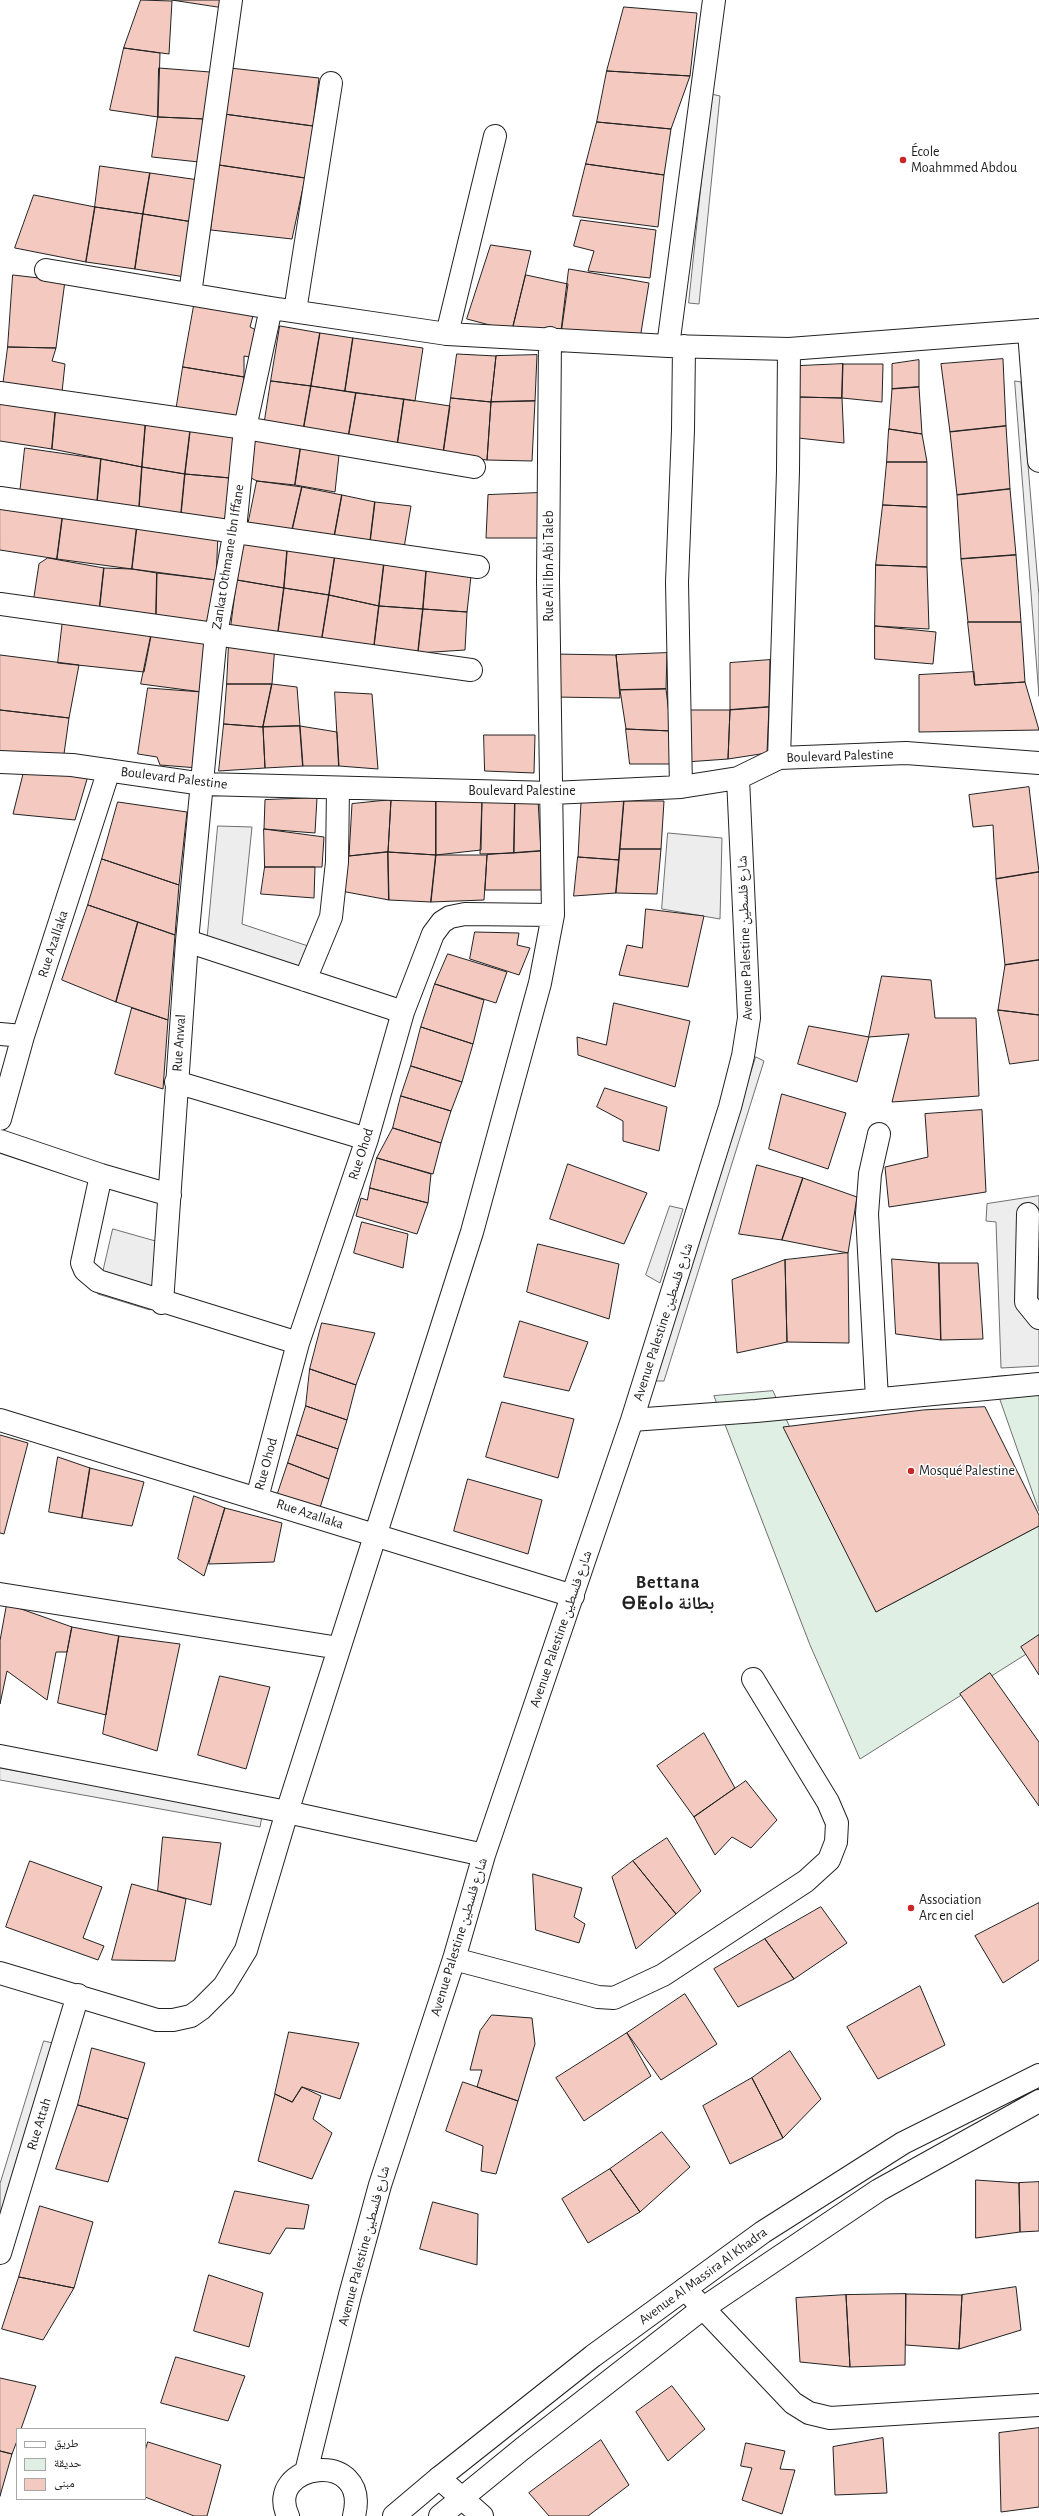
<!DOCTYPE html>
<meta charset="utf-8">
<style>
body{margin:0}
#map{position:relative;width:1039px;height:2516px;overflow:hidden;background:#fff;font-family:"Alegreya Sans","Noto Naskh Arabic",sans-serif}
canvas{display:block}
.legend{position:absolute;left:16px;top:2428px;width:130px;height:72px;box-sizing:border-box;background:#fff;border:1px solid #a7a7a7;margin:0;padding:5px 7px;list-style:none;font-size:12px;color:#222}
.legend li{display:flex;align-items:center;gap:8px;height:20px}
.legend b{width:20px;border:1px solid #a7a7a7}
</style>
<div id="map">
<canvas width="1039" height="2516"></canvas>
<ul class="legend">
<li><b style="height:5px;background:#fff"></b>طريق</li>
<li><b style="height:11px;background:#e0efe3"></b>حديقة</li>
<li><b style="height:11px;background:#f3c9c0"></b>مبنى</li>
</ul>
</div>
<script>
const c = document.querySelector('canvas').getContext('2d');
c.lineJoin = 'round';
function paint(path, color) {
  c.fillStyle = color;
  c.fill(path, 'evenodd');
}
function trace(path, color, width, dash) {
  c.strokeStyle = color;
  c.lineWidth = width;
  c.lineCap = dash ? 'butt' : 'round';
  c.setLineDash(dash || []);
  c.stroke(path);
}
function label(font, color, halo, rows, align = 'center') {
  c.font = font + ' "Alegreya Sans","Noto Naskh Arabic","Noto Sans Tifinagh",sans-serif';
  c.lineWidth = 3;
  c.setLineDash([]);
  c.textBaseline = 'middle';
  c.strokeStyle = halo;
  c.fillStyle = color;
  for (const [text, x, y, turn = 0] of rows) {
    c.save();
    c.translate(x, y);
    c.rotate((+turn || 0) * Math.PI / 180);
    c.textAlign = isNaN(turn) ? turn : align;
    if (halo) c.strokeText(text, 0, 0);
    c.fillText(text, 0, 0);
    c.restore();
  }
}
const green = new Path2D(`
 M 1039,1374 L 1039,1511 L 992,1377 Z
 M 773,1391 L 876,1612 L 1039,1526 L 1039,1646 L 860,1759 L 810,1645 L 714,1396 Z`);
paint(green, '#e0efe3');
trace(green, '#6f6f6f', 1);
const parking = new Path2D(`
 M 711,94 L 720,96 L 699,304 L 689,303 Z
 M 1015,381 L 1021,382 L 1039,596 L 1039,696 Z
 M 218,826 L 252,827 L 242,924 L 308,946 L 300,971 L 207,943 Z
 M 668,833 L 722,838 L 720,919 L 662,909 Z
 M 756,1057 L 764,1061 L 664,1381 L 655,1381 Z
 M 1039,1196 L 1039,1366 L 1001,1368 L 996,1222 L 986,1221 L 987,1204 Z
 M 670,1206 L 683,1209 L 660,1283 L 646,1275 Z
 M 113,1229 L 159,1242 L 150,1310 L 98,1294 Z
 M 0,1768 L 262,1816 L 260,1827 L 0,1780 Z
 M 44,2041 L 57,2044 L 0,2226 L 0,2184 Z`);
paint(parking, '#ededed');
trace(parking, '#6f6f6f', 1);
const building = new Path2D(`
 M 141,0 L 172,1 L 169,54 L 124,48 Z
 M 172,0 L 222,0 L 220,7 Z
 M 624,7 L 697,13 L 690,76 L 607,71 Z
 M 124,48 L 160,53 L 158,117 L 110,110 Z
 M 159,68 L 210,72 L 205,119 L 158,117 Z
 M 230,68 L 319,78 L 313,126 L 224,114 Z
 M 607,71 L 690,76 L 671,129 L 597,122 Z
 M 224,114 L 313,126 L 305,178 L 219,165 Z
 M 158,117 L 205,119 L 199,162 L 152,157 Z
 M 597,122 L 671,129 L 664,175 L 586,164 Z
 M 586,164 L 664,175 L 658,227 L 573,216 Z
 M 219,165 L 305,178 L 292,239 L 211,230 Z
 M 100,166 L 150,173 L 143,214 L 95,207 Z
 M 150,173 L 199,180 L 193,222 L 143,214 Z
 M 34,195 L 95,207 L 86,262 L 15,248 Z
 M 95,207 L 143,214 L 135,269 L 86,262 Z
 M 143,214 L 193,222 L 185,277 L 135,269 Z
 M 581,220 L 656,230 L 650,278 L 588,271 L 594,251 L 574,246 Z
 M 491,245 L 531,251 L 512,331 L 467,319 Z
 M 569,269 L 649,283 L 640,339 L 561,334 Z
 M 13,275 L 65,281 L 56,348 L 8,347 Z
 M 526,275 L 568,284 L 561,334 L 512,331 Z
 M 195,300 L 254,312 L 250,327 L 258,331 L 250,357 L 244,356 L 244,377 L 183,367 Z
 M 280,326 L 320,333 L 311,386 L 271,381 Z
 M 320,333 L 353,338 L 345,391 L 311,386 Z
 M 353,338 L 423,348 L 415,401 L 345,391 Z
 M 8,347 L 56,348 L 52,361 L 65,364 L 62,392 L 3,386 Z
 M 457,354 L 496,356 L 491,402 L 451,398 Z
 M 537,355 L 535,401 L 491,402 L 496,356 Z
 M 1003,359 L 1006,426 L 950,432 L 941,364 Z
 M 919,360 L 919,387 L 892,389 L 892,364 Z
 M 843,364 L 883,364 L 882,402 L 842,398 Z
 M 843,364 L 842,398 L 798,397 L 799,366 Z
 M 183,367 L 244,377 L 239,420 L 176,411 Z
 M 271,381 L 311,386 L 303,432 L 264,426 Z
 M 311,386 L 356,393 L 348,439 L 303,432 Z
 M 919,387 L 922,434 L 889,429 L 892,389 Z
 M 356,393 L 404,399 L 397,447 L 348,439 Z
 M 0,395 L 56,405 L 52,449 L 0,441 Z
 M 798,397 L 842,398 L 844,443 L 798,438 Z
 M 451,398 L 491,402 L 487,460 L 443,455 Z
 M 404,399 L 450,406 L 443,455 L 397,447 Z
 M 535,401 L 532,461 L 487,460 L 491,402 Z
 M 56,405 L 146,418 L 142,467 L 52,449 Z
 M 146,418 L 191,424 L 185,474 L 142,467 Z
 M 191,424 L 239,429 L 230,478 L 185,474 Z
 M 1006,426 L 1010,489 L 957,495 L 950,432 Z
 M 247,429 L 302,438 L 295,485 L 257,481 L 245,475 Z
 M 889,429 L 922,434 L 927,462 L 887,462 Z
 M 302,438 L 340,446 L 335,492 L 295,485 Z
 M 25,448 L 101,459 L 97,504 L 20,493 Z
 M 101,459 L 142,467 L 139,510 L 97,504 Z
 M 887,462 L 927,462 L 927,507 L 883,505 Z
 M 142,467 L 185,474 L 181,515 L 139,510 Z
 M 185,474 L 230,478 L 224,528 L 181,515 Z
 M 257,481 L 302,487 L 291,535 L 248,525 Z
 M 302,487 L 342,495 L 334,538 L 291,535 Z
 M 1010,489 L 1016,555 L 961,559 L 957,495 Z
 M 538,493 L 538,538 L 486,538 L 488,495 Z
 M 342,495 L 375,502 L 370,543 L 334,538 Z
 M 375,502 L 411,506 L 404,548 L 370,543 Z
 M 883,505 L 927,507 L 927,567 L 876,565 Z
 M 0,507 L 63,513 L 57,559 L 0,550 Z
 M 63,513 L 137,526 L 132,569 L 57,559 Z
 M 137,526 L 218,534 L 216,580 L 132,569 Z
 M 244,533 L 288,541 L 284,588 L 237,580 Z
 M 288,541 L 336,549 L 329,595 L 284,588 Z
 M 336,549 L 385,555 L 379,606 L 329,595 Z
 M 385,555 L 427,562 L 423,609 L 379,606 Z
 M 1016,555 L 1021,622 L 968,622 L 961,559 Z
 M 48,558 L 104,568 L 99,614 L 33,603 L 39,564 Z
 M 427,562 L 472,567 L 467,612 L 423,609 Z
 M 876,565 L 927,567 L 929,629 L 875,626 Z
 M 104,568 L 132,569 L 157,573 L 156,621 L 99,614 Z
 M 157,573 L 216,580 L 206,626 L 156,621 Z
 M 237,580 L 284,588 L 278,633 L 231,627 Z
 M 284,588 L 329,595 L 322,638 L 278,633 Z
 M 329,595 L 379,606 L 374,647 L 322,638 Z
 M 379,606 L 423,609 L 418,653 L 374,647 Z
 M 423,609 L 467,612 L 465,650 L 418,653 Z
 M 63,619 L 152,631 L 144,672 L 58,663 Z
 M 968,622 L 1021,622 L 1025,682 L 975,685 Z
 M 875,626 L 936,632 L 933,664 L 875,659 Z
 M 152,631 L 207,638 L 202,692 L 141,684 Z
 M 229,643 L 275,645 L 272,684 L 227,684 Z
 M 667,653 L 666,689 L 620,690 L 616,655 Z
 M 552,654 L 616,655 L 620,698 L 553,697 Z
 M 0,655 L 79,665 L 69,718 L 0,710 Z
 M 770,660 L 769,707 L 730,710 L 730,663 Z
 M 974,672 L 975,685 L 1025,682 L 1039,730 L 919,732 L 919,675 Z
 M 227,684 L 272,684 L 263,727 L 224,724 Z
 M 272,684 L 297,687 L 300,726 L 263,727 Z
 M 148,688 L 202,692 L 198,768 L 160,765 L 157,757 L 138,754 Z
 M 666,689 L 671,731 L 626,729 L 620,690 Z
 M 335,692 L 372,694 L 378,769 L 339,766 Z
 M 769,707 L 767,753 L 728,759 L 730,710 Z
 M 0,710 L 69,718 L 64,754 L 0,754 Z
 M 683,710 L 730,710 L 728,759 L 686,762 Z
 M 224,724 L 263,727 L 265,768 L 219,771 Z
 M 300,726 L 337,732 L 339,766 L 303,766 Z
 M 300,726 L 303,766 L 265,768 L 263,727 Z
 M 626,729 L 671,731 L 675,764 L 630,764 Z
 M 484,735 L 535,735 L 534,773 L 485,771 Z
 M 90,769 L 75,820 L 13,814 L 24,770 Z
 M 1029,787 L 1039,872 L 996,879 L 993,825 L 973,827 L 969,795 Z
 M 317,798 L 315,833 L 264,829 L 265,800 Z
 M 436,798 L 436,855 L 388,852 L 391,800 Z
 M 436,798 L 482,800 L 481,850 L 436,855 Z
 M 515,799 L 538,800 L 541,851 L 514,853 Z
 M 515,799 L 514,853 L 480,854 L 482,800 Z
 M 391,800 L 388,852 L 349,856 L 352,804 Z
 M 624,801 L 619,860 L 578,857 L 581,802 Z
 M 624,801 L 664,801 L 661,849 L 620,849 Z
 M 118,802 L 187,812 L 179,885 L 102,859 Z
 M 264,829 L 324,837 L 322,867 L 265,867 Z
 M 620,849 L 661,849 L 657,894 L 616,893 Z
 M 541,851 L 541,890 L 485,890 L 487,855 Z
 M 388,852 L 389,900 L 341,891 L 343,857 Z
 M 388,852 L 436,855 L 431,902 L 389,900 Z
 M 436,855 L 487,855 L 484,900 L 431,902 Z
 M 578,857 L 619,860 L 616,893 L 574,896 Z
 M 102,859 L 179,885 L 175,935 L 88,905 Z
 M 265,867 L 315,867 L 314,898 L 261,894 Z
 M 1039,872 L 1039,960 L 1005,965 L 996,879 Z
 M 88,905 L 138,922 L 116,1002 L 62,980 Z
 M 646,909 L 704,916 L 688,987 L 619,975 L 627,945 L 642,948 Z
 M 138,922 L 175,935 L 168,1020 L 116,1002 Z
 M 475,932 L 519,933 L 517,945 L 530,948 L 519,975 L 470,959 Z
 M 448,954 L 507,972 L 496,1003 L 435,984 Z
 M 1039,960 L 1039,1015 L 998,1010 L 1005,965 Z
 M 882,976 L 931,980 L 935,1018 L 976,1018 L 979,1096 L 892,1102 L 909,1034 L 869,1037 Z
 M 435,984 L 484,1000 L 473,1044 L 421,1027 Z
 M 614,1003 L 690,1021 L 675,1087 L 578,1055 L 577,1037 L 606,1045 Z
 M 132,1008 L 168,1020 L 163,1089 L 115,1074 Z
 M 998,1010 L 1039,1015 L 1039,1060 L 1010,1064 Z
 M 809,1026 L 869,1037 L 857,1082 L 798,1064 Z
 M 421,1027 L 473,1044 L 462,1082 L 411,1066 Z
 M 411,1066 L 462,1082 L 451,1111 L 401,1096 Z
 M 605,1088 L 667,1107 L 659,1151 L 623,1141 L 623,1121 L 597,1107 Z
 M 782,1094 L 846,1113 L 828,1169 L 769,1149 Z
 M 401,1096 L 451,1111 L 441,1143 L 393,1128 Z
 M 982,1110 L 986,1192 L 889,1207 L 885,1167 L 928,1157 L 925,1114 Z
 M 393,1128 L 441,1143 L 433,1174 L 377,1158 Z
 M 377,1158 L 431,1174 L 428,1203 L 370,1188 Z
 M 568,1164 L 647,1193 L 624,1244 L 550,1219 Z
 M 757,1165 L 803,1178 L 782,1240 L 739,1234 Z
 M 803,1178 L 857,1197 L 848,1253 L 782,1240 Z
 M 370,1188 L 428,1203 L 417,1234 L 356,1216 L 361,1198 L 367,1200 Z
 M 362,1222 L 408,1234 L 403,1268 L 354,1253 Z
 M 538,1244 L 619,1264 L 609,1319 L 527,1292 Z
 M 848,1253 L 849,1343 L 787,1342 L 785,1260 Z
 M 892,1259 L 939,1263 L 941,1340 L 896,1334 Z
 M 785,1260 L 787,1342 L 737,1353 L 732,1280 Z
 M 939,1263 L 978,1263 L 983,1339 L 941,1340 Z
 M 520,1321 L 588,1342 L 569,1391 L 504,1377 Z
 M 322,1323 L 375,1333 L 356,1385 L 310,1369 Z
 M 310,1369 L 356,1385 L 347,1420 L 306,1406 Z
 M 502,1402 L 574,1419 L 558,1478 L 486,1457 Z
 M 306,1406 L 347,1420 L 338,1449 L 297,1435 Z
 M 985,1407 L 1039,1515 L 1039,1526 L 876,1612 L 783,1427 L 923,1410 Z
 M 0,1435 L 28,1443 L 4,1534 L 0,1533 Z
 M 297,1435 L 338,1449 L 329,1479 L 288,1463 Z
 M 58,1457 L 90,1468 L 82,1518 L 49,1512 Z
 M 288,1463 L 329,1479 L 319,1511 L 276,1499 Z
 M 90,1468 L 144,1482 L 132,1526 L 82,1518 Z
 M 468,1479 L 542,1500 L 528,1554 L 454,1531 Z
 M 194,1496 L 225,1508 L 204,1576 L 178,1559 Z
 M 225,1508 L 282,1523 L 274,1562 L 209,1564 Z
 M 7,1604 L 72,1627 L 67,1652 L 56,1652 L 47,1700 L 7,1671 L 0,1704 L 0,1641 Z
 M 72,1627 L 119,1636 L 106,1715 L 58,1703 Z
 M 1039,1635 L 1039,1675 L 1021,1647 Z
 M 119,1636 L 180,1644 L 157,1751 L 103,1734 Z
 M 990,1673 L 1039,1742 L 1039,1806 L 960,1694 Z
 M 220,1676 L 270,1687 L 246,1769 L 198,1755 Z
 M 704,1733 L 735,1788 L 694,1817 L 657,1766 Z
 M 746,1781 L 777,1820 L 751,1848 L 732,1837 L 715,1855 L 694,1817 Z
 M 163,1837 L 221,1843 L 211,1905 L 158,1891 Z
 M 667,1838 L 701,1891 L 676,1914 L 633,1861 Z
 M 30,1861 L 102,1887 L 83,1938 L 104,1946 L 98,1960 L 6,1927 Z
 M 633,1861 L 676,1914 L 636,1949 L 612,1877 Z
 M 533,1874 L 582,1888 L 574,1917 L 585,1924 L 579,1943 L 536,1930 Z
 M 132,1884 L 186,1899 L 175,1961 L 112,1960 Z
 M 1039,1903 L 1039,1960 L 1003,1983 L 975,1936 Z
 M 821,1907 L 847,1943 L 794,1979 L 765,1939 Z
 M 765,1939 L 794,1979 L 738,2007 L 714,1969 Z
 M 920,1986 L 945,2045 L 878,2079 L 847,2027 Z
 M 685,1994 L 717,2044 L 661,2080 L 627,2033 Z
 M 492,2015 L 532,2018 L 535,2044 L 518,2101 L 477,2087 L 482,2070 L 470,2070 L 480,2031 Z
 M 289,2032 L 359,2043 L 340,2099 L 302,2087 L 292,2102 L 275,2094 Z
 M 627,2033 L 651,2076 L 584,2121 L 556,2078 Z
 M 92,2048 L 145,2063 L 128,2119 L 78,2105 Z
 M 790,2051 L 821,2099 L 783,2138 L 752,2078 Z
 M 752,2078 L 783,2138 L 730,2164 L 703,2106 Z
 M 463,2082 L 518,2101 L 496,2174 L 481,2171 L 483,2146 L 446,2131 Z
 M 302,2087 L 321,2096 L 313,2119 L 332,2133 L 312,2179 L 258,2161 L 275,2094 L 292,2102 Z
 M 78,2105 L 128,2119 L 108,2182 L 56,2169 Z
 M 662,2132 L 690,2167 L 640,2212 L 610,2169 Z
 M 610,2169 L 640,2212 L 588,2243 L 562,2199 Z
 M 976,2180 L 1019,2183 L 1020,2232 L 976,2238 Z
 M 1039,2182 L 1039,2231 L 1020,2232 L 1019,2183 Z
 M 235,2191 L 309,2205 L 304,2229 L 286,2228 L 270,2254 L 219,2243 Z
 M 433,2202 L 478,2214 L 477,2265 L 420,2249 Z
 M 40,2206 L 93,2222 L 74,2288 L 19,2277 Z
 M 209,2275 L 263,2293 L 249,2347 L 194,2331 Z
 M 19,2277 L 74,2288 L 43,2340 L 2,2329 Z
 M 1016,2287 L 1021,2330 L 959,2349 L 962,2295 Z
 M 906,2294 L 962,2295 L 959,2349 L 906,2345 Z
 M 906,2294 L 905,2365 L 850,2367 L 846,2295 Z
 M 846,2295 L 850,2367 L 800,2362 L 796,2298 Z
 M 176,2357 L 245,2376 L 228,2421 L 161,2403 Z
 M 0,2378 L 36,2386 L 21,2429 L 17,2429 L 17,2441 L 12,2454 L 0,2451 Z
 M 672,2386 L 705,2429 L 668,2461 L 636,2412 Z
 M 1039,2428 L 1039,2507 L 1001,2512 L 999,2433 Z
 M 883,2438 L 887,2493 L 835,2495 L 833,2447 Z
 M 601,2440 L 629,2485 L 588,2516 L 549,2516 L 529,2493 Z
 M 148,2442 L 221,2465 L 207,2516 L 194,2516 L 145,2497 L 145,2451 Z
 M 746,2443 L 785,2451 L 780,2469 L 795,2470 L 782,2514 L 742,2500 L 752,2468 L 741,2466 Z
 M 0,2451 L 12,2454 L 0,2496 Z`);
paint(building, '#f3c9c0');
trace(building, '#222', 1);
const minor = new Path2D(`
 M 46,270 L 271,308 L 447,334 L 668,346 L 789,349 L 1039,330
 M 190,294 L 231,0
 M 295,311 L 331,83
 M 1029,332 L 1039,461
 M 447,334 L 495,136
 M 668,346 L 714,0
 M 0,393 L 245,428 L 474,467
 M 0,498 L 478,567
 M 0,604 L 471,670
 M 779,758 L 788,471 L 789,349
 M 0,762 L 72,765 L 203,784 L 552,793 L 681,787 L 738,778 L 779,758 L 906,753 L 1039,763
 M 681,787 L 677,582 L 683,430 L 684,346
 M 187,941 L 403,1012
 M 305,980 L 331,917 L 337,862 L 338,788
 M 0,1034 L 23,1036
 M 176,1082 L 367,1139
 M 0,1119 L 23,1036 L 109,770
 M 0,1141 L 101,1175 L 170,1195
 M 101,1175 L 82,1263 L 85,1270 L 98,1281 L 298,1343
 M 1028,1214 L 1026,1302 L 1039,1318
 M 162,1303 L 187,941 L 216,634 L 235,530 L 245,428 L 271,308
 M 877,1399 L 867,1214 L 870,1174 L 879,1134
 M 0,1420 L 573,1596
 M 632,1420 L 756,1411 L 1039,1384
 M 257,1498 L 298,1343 L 367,1139 L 403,1012 L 433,934 L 442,922 L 450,917 L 465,914 L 553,915
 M 0,1594 L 339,1648
 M 0,1756 L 287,1812 L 484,1855
 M 454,1959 L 598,1997 L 614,1998 L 663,1975 L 806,1881 L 829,1860 L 836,1842 L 837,1823 L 828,1802 L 753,1679
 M 0,1973 L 157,2020 L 173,2020 L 191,2016 L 201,2009 L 224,1986 L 246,1950 L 287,1812 L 472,1232 L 540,983 L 553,915 L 548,581 L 550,338
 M 0,2253 L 78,1995
 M 685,2289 L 793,2403 L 809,2413 L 830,2418 L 1039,2405
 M 306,2472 L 350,2295 L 380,2185 L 454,1959 L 484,1855 L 632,1420 L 730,1107 L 743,1056 L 749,1018 L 738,778
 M 439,2478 L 482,2516
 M 288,2516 C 263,2463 371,2447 354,2516`);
const major = new Path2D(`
 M 394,2516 L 439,2478 L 593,2356 L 763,2232 L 903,2143 L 1039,2075
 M 440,2516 L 522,2449 L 702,2309 L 879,2190 L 1039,2101`);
trace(minor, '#222', 24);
trace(major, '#222', 24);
trace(minor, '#fff', 22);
trace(major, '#fff', 22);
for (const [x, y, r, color] of [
 [903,160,4,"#c62828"],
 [911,1471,4,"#c62828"],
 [911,1908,4,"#c62828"]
]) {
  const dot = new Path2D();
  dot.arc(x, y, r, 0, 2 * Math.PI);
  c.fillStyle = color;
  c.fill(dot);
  trace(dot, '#fff', 1.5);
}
label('14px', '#222', '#fff', [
 ["École",911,152],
 ["Moahmmed Abdou",911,168],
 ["Mosqué Palestine",919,1471],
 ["Association",919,1900],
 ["Arc en ciel",919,1916]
], 'left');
label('14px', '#222', '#fff', [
 ["Zankat Othmane Ibn Iffane",228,557,-81],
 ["Rue Ali Ibn Abi Taleb",549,566,-90],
 ["Boulevard Palestine",840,756,-2],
 ["Boulevard Palestine",174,778,7],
 ["Boulevard Palestine",522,791],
 ["Avenue Palestine شارع فلسطين",745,938,-92],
 ["Rue Azallaka",53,944,-72],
 ["Rue Anwal",179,1043,-86],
 ["Rue Ohod",361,1154,-72],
 ["Avenue Palestine شارع فلسطين",663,1322,-72],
 ["Rue Ohod",266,1464,-75],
 ["Rue Azallaka",310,1514,18],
 ["Avenue Palestine شارع فلسطين",561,1629,-71],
 ["Avenue Palestine شارع فلسطين",459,1937,-73],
 ["Rue Attah",39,2124,-73],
 ["Avenue Palestine شارع فلسطين",364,2246,-75],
 ["Avenue Al Massira Al Khadra",703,2276,-36]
]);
c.letterSpacing = '1px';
label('bold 18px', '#222', '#fff', [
 ["Bettana",668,1583],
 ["ⴱⵟⴰⵏⴰ بطانة",668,1604]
]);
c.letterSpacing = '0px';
</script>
